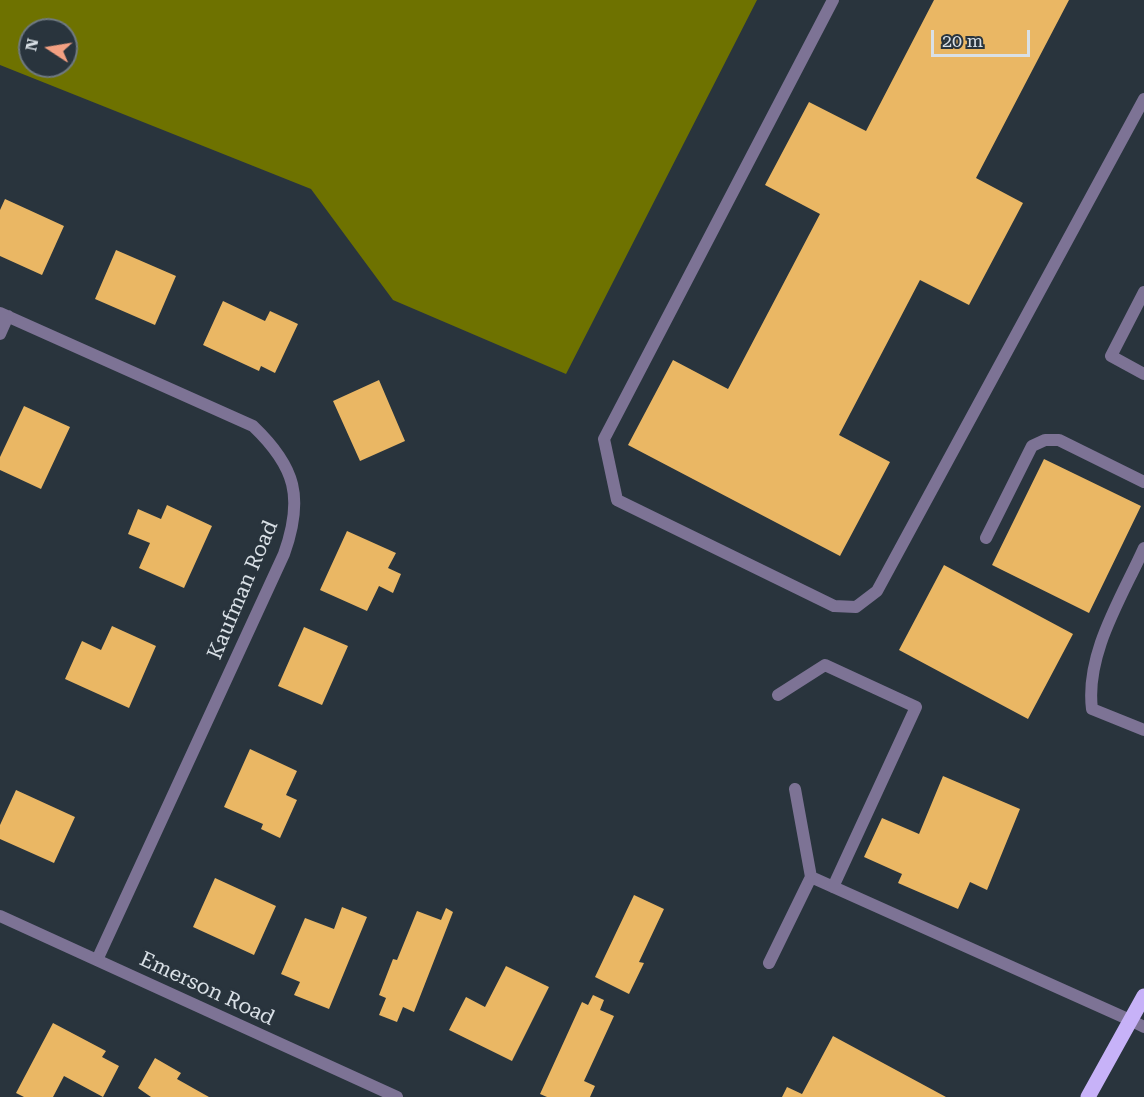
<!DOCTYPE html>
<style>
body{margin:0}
#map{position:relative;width:1144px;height:1097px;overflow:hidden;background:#29343d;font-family:"Roboto Serif",serif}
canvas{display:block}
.north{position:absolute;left:18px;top:18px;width:60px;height:60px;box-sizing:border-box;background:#29343d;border:2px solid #6f7981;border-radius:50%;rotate:282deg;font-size:16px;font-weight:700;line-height:24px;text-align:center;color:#d9e0e6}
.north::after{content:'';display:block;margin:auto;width:21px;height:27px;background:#f3a082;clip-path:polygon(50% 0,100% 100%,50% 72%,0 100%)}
.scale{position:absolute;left:931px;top:30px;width:99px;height:27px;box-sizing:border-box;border:3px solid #d9e0e6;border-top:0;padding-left:8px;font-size:18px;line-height:21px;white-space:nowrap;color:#d9e0e6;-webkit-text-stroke:4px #29343d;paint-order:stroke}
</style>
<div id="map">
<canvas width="1144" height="1097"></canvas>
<div class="north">N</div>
<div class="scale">20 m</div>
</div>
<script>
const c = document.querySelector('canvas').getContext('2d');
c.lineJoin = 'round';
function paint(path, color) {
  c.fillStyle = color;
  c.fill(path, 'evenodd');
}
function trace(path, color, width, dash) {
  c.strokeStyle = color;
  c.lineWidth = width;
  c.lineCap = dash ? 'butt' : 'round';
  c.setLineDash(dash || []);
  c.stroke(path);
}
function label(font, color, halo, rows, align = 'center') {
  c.font = font + ' "Roboto Serif",serif';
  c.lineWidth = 6;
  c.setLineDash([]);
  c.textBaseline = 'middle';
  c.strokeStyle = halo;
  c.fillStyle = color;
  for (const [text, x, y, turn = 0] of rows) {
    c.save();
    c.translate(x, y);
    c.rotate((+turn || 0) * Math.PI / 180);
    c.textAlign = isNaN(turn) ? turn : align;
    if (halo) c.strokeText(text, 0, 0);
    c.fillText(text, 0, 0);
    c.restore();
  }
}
paint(new Path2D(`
 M 0,0 L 757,0 L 566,374 L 393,300 L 311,189 L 0,65 ZM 30,30 L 66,30 L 66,66 L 30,66 Z`), '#6e7200');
paint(new Path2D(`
 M 934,0 L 1069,0 L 976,178 L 1023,203 L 969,305 L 920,280 L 839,435 L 890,462 L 840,556 L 628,445 L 673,360 L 728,389 L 820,214 L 765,185 L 809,102 L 866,131 Z
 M 5,199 L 64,226 L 42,275 L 0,256 L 0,210 Z
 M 116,250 L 176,276 L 155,325 L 95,299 Z
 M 223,301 L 265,321 L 270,311 L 298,324 L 275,373 L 261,366 L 259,371 L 203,345 Z
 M 379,380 L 405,441 L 360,461 L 333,401 Z
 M 24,406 L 70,427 L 41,489 L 0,470 L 0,457 Z
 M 1044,459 L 1141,506 L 1089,613 L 992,565 Z
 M 167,505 L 212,526 L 184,588 L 139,568 L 150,543 L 128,534 L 138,509 L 161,519 Z
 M 347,531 L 396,553 L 388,568 L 401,574 L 393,593 L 379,586 L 367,611 L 320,590 Z
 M 944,565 L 1073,634 L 1028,719 L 899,650 Z
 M 112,626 L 156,646 L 129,708 L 65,679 L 82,641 L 101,650 Z
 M 304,627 L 348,646 L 322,705 L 278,686 Z
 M 250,749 L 297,771 L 286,795 L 297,800 L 280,838 L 261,829 L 263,824 L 224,807 Z
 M 943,776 L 1020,809 L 987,890 L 970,882 L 958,909 L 898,883 L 902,874 L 864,857 L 882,818 L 919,834 Z
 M 16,790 L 75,817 L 54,863 L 0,839 L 0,825 Z
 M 215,878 L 276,906 L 254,955 L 193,927 Z
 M 634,895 L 664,909 L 639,962 L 644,963 L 629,994 L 595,977 Z
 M 342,907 L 367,917 L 329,1009 L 294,995 L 300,982 L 281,974 L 305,918 L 334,929 Z
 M 446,908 L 453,912 L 414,1012 L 403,1007 L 397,1022 L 379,1015 L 386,998 L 379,995 L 393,959 L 397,960 L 417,911 L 441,920 Z
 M 506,966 L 549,987 L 512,1061 L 449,1030 L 466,997 L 485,1007 Z
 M 593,995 L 604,1000 L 600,1010 L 614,1016 L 584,1081 L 595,1086 L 590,1097 L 547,1097 L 540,1094 L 582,1002 L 588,1005 Z
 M 53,1023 L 106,1051 L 102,1057 L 119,1066 L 103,1097 L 64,1076 L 53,1097 L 24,1097 L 16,1093 Z
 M 833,1036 L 946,1097 L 782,1097 L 787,1087 L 802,1094 Z
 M 155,1058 L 181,1073 L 177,1079 L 209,1097 L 151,1097 L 138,1088 Z`), '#eab764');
trace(new Path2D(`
 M 833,0 L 604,439 L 617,500 L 834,606 L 856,607 L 877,591 L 1144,99
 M 1144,292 L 1111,356 L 1144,374
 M 986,538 L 1032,446 L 1045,440 L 1059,440 L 1144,482
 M 1144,548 C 1122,597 1085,654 1092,709 L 1144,730
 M 778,695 L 825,665 L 916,707 L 833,887
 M 795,789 L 811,877
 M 769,963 L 811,877 L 1130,1020`), '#7d7395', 12);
trace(new Path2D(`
 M 0,313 L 253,426 C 296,467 304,498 284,554 L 97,960
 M 0,334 L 8,316
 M 0,916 L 397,1097
 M 1130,1020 L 1144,1027`), '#7d7395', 12);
trace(new Path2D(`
 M 1088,1097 L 1144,996`), '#c7b2f8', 15);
label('21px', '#d9e0e6', '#29343d', [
 ["Kaufman Road",243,590,-67],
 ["Emerson Road",207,989,25]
]);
</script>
